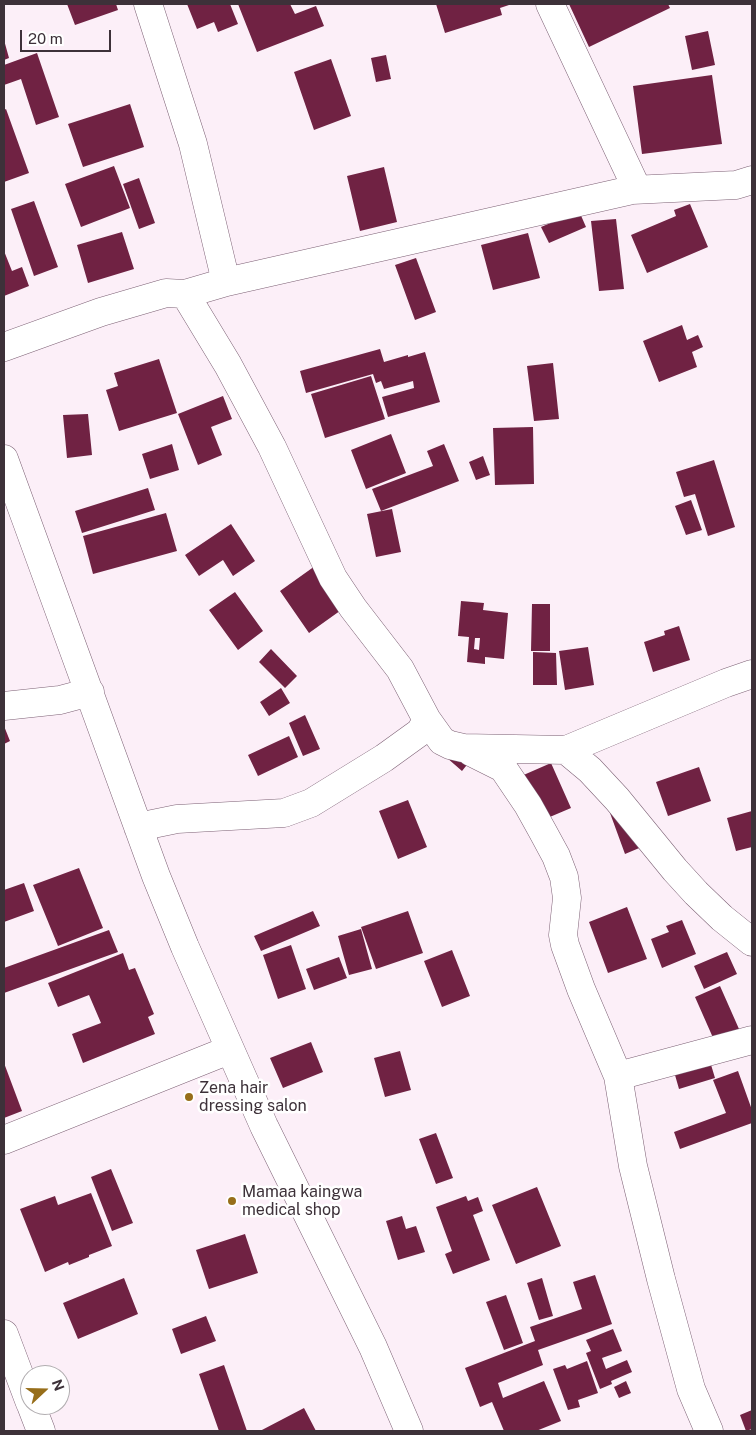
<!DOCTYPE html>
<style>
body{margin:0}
#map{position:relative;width:756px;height:1435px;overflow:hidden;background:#fceff8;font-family:"Public Sans",sans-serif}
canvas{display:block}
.frame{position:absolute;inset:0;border:5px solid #3d3139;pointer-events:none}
.north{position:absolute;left:20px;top:1365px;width:50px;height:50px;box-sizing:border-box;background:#fff;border:1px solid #b1adb0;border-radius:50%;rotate:69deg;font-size:14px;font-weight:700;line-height:20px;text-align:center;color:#3d3139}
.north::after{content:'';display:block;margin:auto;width:18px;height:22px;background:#976e1a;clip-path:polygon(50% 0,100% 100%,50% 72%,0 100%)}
.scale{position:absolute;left:20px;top:30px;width:91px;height:22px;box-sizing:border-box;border:2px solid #3d3139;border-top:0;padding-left:6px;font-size:15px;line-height:18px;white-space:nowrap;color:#3d3139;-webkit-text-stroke:4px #fff;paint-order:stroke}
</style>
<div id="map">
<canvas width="756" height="1435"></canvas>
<div class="frame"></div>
<div class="north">N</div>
<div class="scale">20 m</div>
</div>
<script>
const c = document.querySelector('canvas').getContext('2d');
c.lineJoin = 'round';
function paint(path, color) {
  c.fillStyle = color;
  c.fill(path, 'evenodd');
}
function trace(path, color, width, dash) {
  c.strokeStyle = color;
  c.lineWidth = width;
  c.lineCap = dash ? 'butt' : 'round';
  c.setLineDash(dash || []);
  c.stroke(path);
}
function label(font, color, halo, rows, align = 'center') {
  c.font = font + ' "Public Sans",sans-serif';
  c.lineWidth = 5;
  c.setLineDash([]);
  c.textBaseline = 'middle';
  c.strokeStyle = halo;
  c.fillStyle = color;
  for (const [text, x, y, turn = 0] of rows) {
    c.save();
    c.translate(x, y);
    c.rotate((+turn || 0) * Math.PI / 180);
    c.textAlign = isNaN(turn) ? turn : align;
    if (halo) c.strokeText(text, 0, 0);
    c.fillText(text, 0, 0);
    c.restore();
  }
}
paint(new Path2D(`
 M 67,4 L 116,4 L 118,10 L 75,25 Z
 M 187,4 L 230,4 L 238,24 L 218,32 L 214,22 L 197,29 Z
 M 238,4 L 290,4 L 295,14 L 316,6 L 324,26 L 257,52 Z
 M 436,4 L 512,4 L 500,8 L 502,15 L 445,33 Z
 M 569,4 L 668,4 L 670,8 L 589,47 Z
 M 708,31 L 715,65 L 692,70 L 685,36 Z
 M 4,40 L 9,58 L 4,60 Z
 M 37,53 L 59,117 L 36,125 L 21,79 L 4,85 L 4,65 Z
 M 386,55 L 391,79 L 376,82 L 371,58 Z
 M 331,59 L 351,116 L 314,130 L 294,72 Z
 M 712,75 L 722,144 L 642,154 L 633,86 Z
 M 130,104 L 144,147 L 83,167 L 68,124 Z
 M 6,109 L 29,173 L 4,182 L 4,110 Z
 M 114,166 L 130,208 L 81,227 L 65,184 Z
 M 384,167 L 397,222 L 360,231 L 347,176 Z
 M 139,178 L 155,223 L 139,229 L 123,184 Z
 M 34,201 L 58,267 L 34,276 L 11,209 Z
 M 690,204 L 708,247 L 647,273 L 631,235 L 676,216 L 674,210 Z
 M 579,211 L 586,227 L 549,243 L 541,227 Z
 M 616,219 L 624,289 L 599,291 L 591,221 Z
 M 122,232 L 134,269 L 88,283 L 77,245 Z
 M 528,233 L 540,278 L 493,290 L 481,245 Z
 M 4,251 L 12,271 L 22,267 L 29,286 L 4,296 Z
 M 416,258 L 436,312 L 415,320 L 395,265 Z
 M 682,325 L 687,340 L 698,335 L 703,347 L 692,352 L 697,367 L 659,382 L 643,341 Z
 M 380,349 L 384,362 L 408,355 L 408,357 L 425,352 L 440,402 L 388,417 L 382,397 L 414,388 L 413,381 L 384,389 L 381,381 L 376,383 L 373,374 L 306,393 L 300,371 Z
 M 159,359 L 177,413 L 119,431 L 106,390 L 118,386 L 114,373 Z
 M 553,363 L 559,419 L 534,421 L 527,366 Z
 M 371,376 L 385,419 L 325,438 L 311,394 Z
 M 223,396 L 232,419 L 211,427 L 222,455 L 198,465 L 178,414 Z
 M 88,414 L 92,455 L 67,458 L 63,415 Z
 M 533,427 L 534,484 L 495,485 L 493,428 Z
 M 391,434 L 406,473 L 366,489 L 351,450 Z
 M 172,444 L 179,470 L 150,479 L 142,454 Z
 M 444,444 L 459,481 L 381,511 L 372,489 L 433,466 L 427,451 Z
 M 483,456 L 490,475 L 476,480 L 469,462 Z
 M 714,460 L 735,527 L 708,536 L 695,494 L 684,497 L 676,472 Z
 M 148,488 L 155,510 L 82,533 L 75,511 Z
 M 691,500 L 702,530 L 686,535 L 675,506 Z
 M 392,509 L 401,552 L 376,557 L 367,514 Z
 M 166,513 L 177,551 L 93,574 L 83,536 Z
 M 231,524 L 255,561 L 233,576 L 223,560 L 199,576 L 185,555 Z
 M 315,566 L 344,608 L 309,633 L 280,591 Z
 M 235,592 L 263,631 L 238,650 L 209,610 Z
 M 461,601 L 484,603 L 483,610 L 508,613 L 504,659 L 485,657 L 485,664 L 467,662 L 469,637 L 458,636 ZM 475,638 L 480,638 L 479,650 L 474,649 Z
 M 532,604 L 550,604 L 550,651 L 531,651 Z
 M 679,626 L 690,660 L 653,672 L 644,642 L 665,635 L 664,631 Z
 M 588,647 L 594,685 L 565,690 L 559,651 Z
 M 271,649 L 297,676 L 285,688 L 259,662 Z
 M 533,652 L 556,653 L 557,685 L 533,685 Z
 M 281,688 L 290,703 L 269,716 L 260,702 Z
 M 305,715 L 320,749 L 303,756 L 289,723 Z
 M 4,726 L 10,741 L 4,744 Z
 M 289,736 L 298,757 L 258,776 L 248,755 Z
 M 431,744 L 470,761 L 462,771 Z
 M 551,763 L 571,808 L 538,822 L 519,777 Z
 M 699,767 L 711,801 L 668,816 L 656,782 Z
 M 408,800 L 427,847 L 398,859 L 379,811 Z
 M 629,806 L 644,846 L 625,854 L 610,813 Z
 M 752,811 L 752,847 L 736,851 L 727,818 Z
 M 79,868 L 103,928 L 58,946 L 33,885 Z
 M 24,883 L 34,911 L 4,922 L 4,890 Z
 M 627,907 L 647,959 L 608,973 L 589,922 Z
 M 313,911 L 320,926 L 261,951 L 254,936 Z
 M 408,911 L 423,953 L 376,969 L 361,927 Z
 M 682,920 L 696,954 L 662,968 L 651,939 L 669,932 L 666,926 Z
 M 361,929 L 372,969 L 349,975 L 338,936 Z
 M 109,930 L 118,952 L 4,993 L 4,968 Z
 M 291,945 L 306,989 L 278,999 L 263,955 Z
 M 452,950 L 470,996 L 442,1007 L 424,961 Z
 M 727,952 L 737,974 L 704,989 L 694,966 Z
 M 123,953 L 129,970 L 135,968 L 154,1014 L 148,1017 L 155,1034 L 83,1063 L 72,1034 L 101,1023 L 89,995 L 58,1007 L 48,983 Z
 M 339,957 L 347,978 L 314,990 L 306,969 Z
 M 720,986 L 739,1029 L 714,1040 L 695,997 Z
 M 311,1042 L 323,1072 L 283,1088 L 270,1058 Z
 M 400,1051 L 411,1090 L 385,1097 L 374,1058 Z
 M 709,1058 L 715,1078 L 679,1089 L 673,1068 Z
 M 4,1063 L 22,1111 L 4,1118 Z
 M 738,1071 L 752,1110 L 752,1123 L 680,1149 L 674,1132 L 726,1113 L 713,1080 Z
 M 436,1133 L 453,1178 L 436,1184 L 419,1139 Z
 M 111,1169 L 133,1223 L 112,1231 L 91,1177 Z
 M 537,1187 L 561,1246 L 516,1264 L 492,1205 Z
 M 91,1193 L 112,1246 L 89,1255 L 89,1257 L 69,1265 L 68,1262 L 45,1272 L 20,1209 L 55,1196 L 58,1205 Z
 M 466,1196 L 468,1201 L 478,1197 L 483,1211 L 473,1215 L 490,1260 L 453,1274 L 445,1254 L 452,1251 L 436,1207 Z
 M 402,1216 L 406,1229 L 416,1226 L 425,1252 L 398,1260 L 386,1221 Z
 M 245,1234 L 258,1273 L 209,1289 L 196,1250 Z
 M 595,1275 L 612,1324 L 538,1350 L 543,1365 L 498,1383 L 503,1398 L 544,1381 L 561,1421 L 536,1431 L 504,1431 L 492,1402 L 480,1407 L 465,1368 L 535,1341 L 530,1327 L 582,1309 L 573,1282 Z
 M 124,1278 L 138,1314 L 78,1339 L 63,1303 Z
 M 542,1278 L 553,1316 L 539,1320 L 527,1283 Z
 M 506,1295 L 523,1343 L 504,1350 L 486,1302 Z
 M 206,1316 L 216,1341 L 181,1354 L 172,1329 Z
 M 613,1329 L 622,1351 L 602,1358 L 606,1369 L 627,1360 L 632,1372 L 611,1381 L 612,1384 L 600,1389 L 586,1353 L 591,1351 L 586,1340 Z
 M 587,1361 L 598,1393 L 578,1400 L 580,1407 L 568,1410 L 553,1369 L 565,1365 L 567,1369 Z
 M 224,1365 L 247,1431 L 219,1431 L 199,1374 Z
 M 626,1381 L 631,1393 L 619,1398 L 614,1387 Z
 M 304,1408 L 316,1431 L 260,1431 Z
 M 752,1410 L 752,1429 L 746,1431 L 740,1415 Z`), '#702243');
const minor = new Path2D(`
 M 148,4 L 193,144 L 226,282
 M 550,4 L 637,189
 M 185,294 L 228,365 L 272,447 L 333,578 L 353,608 L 400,669 L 427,720 L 442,741 L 450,745 L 463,748 L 566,750 L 590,770 L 617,799 L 675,870 L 696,893 L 722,918 L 752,942
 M 4,347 L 101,312 L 166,293 L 185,294 L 226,282 L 632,190 L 736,185 L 752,180
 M 4,459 L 156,876 L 185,947 L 264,1126 L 373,1347 L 409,1431
 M 4,706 L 60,700 L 90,692
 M 566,750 L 726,683 L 752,674
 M 471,752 L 503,768 L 528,805 L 543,832 L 556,856 L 564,877 L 567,898 L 563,935 L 565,945 L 581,989 L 618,1076 L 633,1166 L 661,1279 L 691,1389 L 709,1431
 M 138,827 L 177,819 L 284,813 L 311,803 L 384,758 L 420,732 L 427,720
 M 618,1076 L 752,1040
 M 4,1140 L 229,1050
 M 4,1334 L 30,1403
 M 31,1405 L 41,1431`);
trace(minor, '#7d6175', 29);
trace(minor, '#fff', 28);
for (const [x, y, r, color] of [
 [189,1097,5,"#976e1a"],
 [232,1201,5,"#976e1a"]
]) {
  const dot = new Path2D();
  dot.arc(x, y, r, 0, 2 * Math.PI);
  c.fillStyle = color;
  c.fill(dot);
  trace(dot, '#fff', 2);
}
label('16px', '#3d3139', '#fff', [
 ["Zena hair",199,1088],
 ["dressing salon",199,1106],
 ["Mamaa kaingwa",242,1192],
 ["medical shop",242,1210]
], 'left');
</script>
